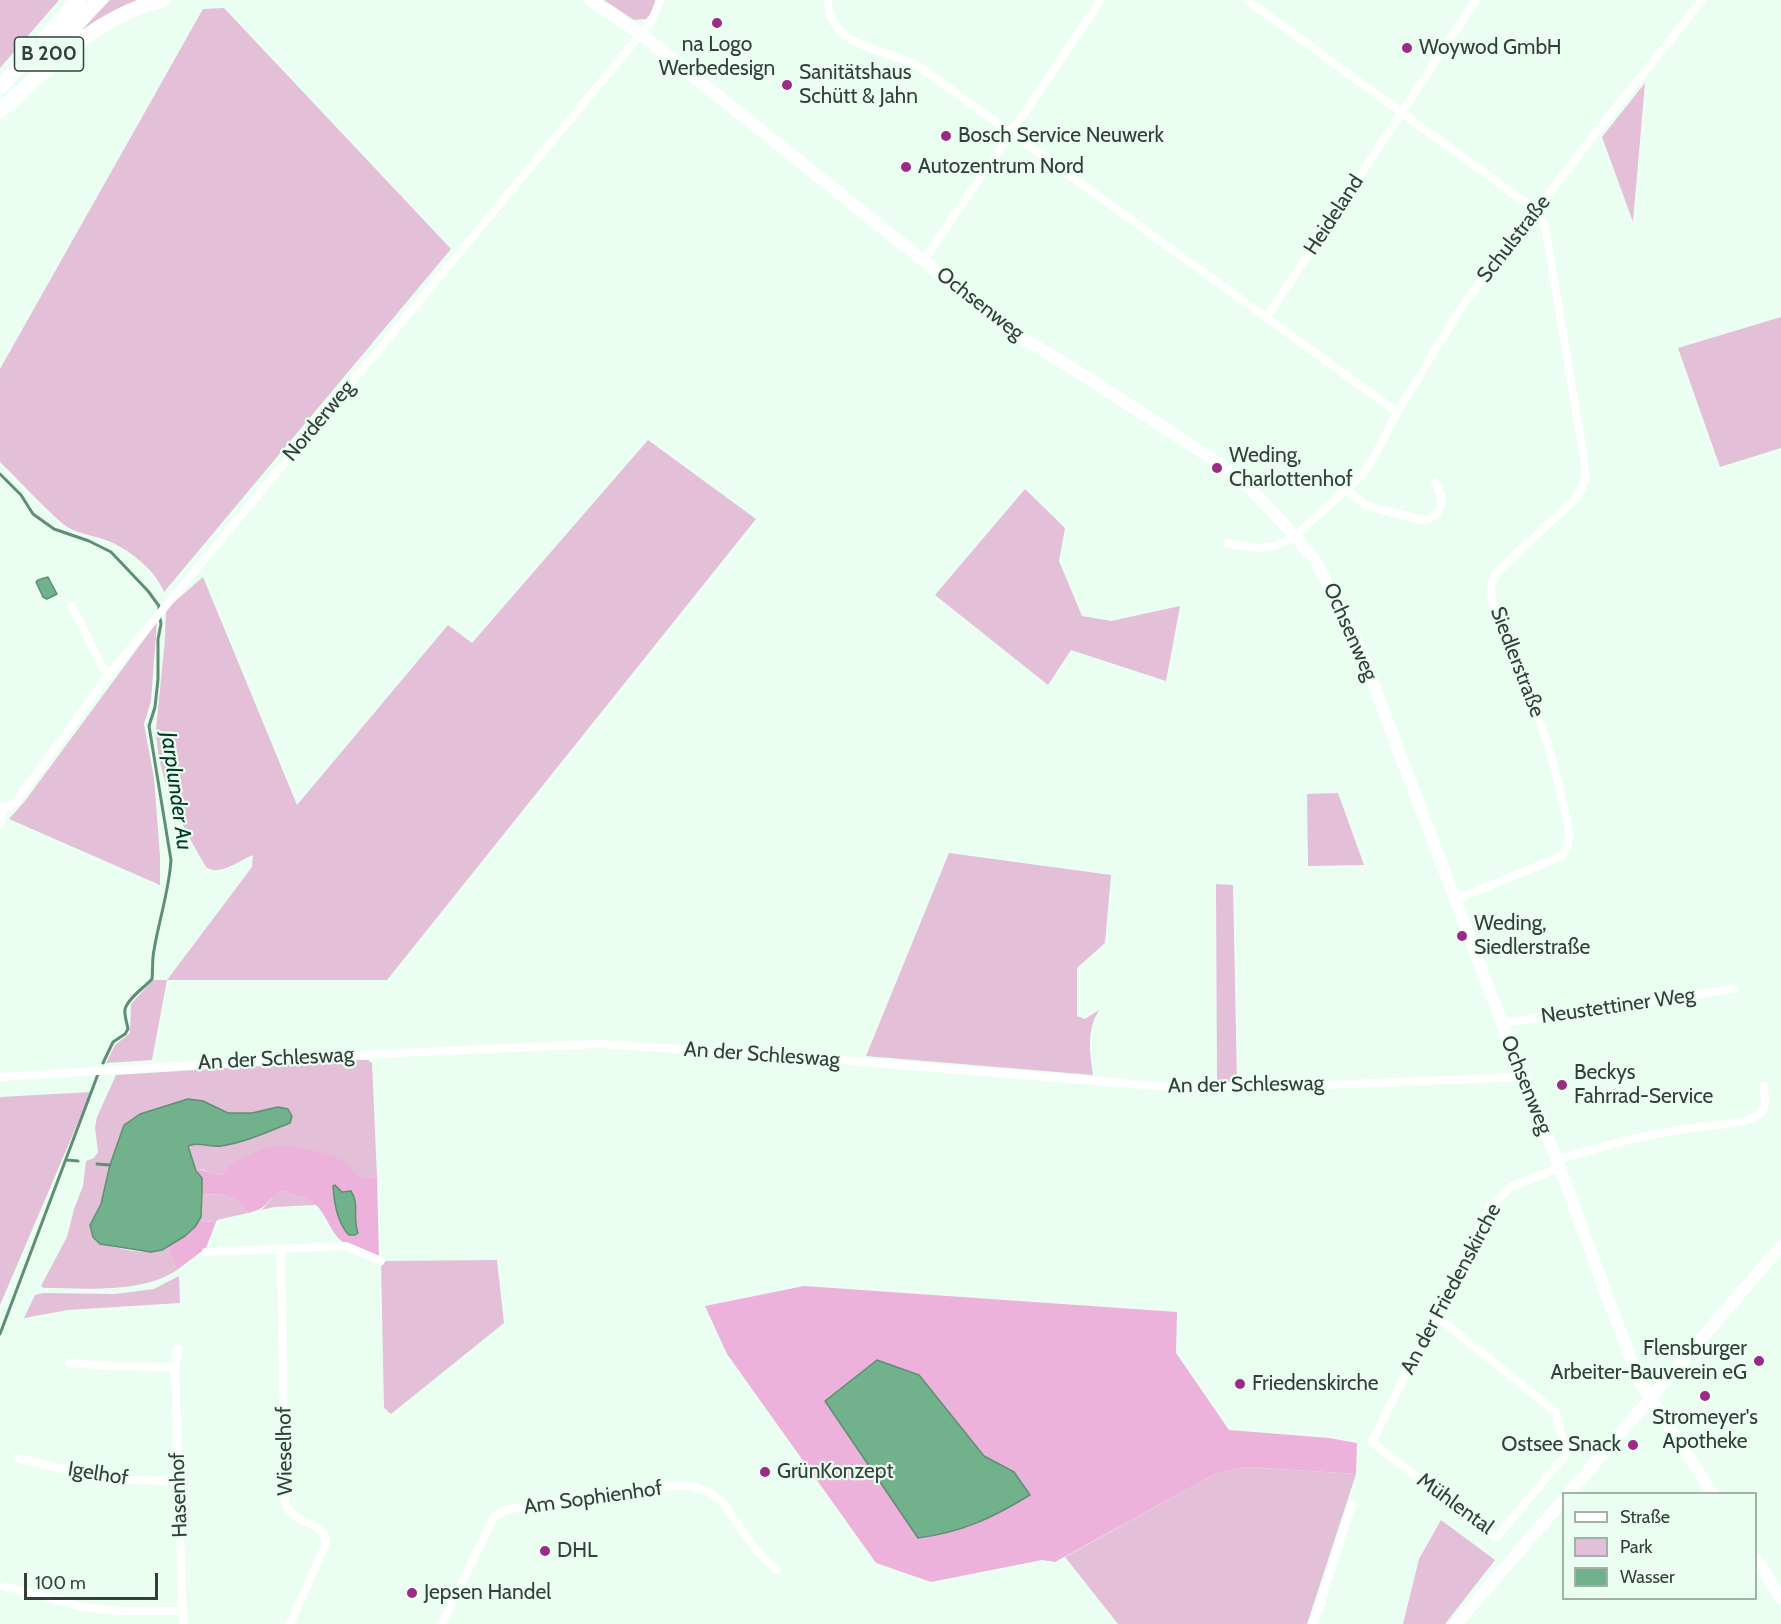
<!DOCTYPE html>
<meta charset="utf-8">
<style>
body{margin:0}
#map{position:relative;width:1781px;height:1624px;overflow:hidden;background:#eafff2;font-family:Cabin,sans-serif}
canvas{display:block}
.legend{position:absolute;left:1562px;top:1492px;width:195px;height:108px;box-sizing:border-box;background:#eafff2;border:2px solid #a2b2a8;margin:0;padding:8px 10px;list-style:none;font-size:18px;color:#353f39}
.legend li{display:flex;align-items:center;gap:12px;height:30px}
.legend b{width:30px;border:2px solid #a2b2a8}
.scale{position:absolute;left:24px;top:1573px;width:134px;height:27px;box-sizing:border-box;border:3px solid #353f39;border-top:0;padding-left:8px;font-size:18px;line-height:21px;white-space:nowrap;color:#353f39;-webkit-text-stroke:4px #eafff2;paint-order:stroke}
</style>
<div id="map">
<canvas width="1781" height="1624"></canvas>
<ul class="legend">
<li><b style="height:8px;background:#fff"></b>Straße</li>
<li><b style="height:16px;background:#e3bfd8"></b>Park</li>
<li><b style="height:16px;background:#71b18c"></b>Wasser</li>
</ul>
<div class="scale">100 m</div>
</div>
<script>
const c = document.querySelector('canvas').getContext('2d');
c.lineJoin = 'round';
function paint(path, color) {
  c.fillStyle = color;
  c.fill(path, 'evenodd');
}
function trace(path, color, width, dash) {
  c.strokeStyle = color;
  c.lineWidth = width;
  c.lineCap = dash ? 'butt' : 'round';
  c.setLineDash(dash || []);
  c.stroke(path);
}
function label(font, color, halo, rows, align = 'center') {
  c.font = font + ' Cabin,sans-serif';
  c.lineWidth = 4.5;
  c.setLineDash([]);
  c.textBaseline = 'middle';
  c.strokeStyle = halo;
  c.fillStyle = color;
  for (const [text, x, y, turn = 0] of rows) {
    c.save();
    c.translate(x, y);
    c.rotate((+turn || 0) * Math.PI / 180);
    c.textAlign = isNaN(turn) ? turn : align;
    if (halo) c.strokeText(text, 0, 0);
    c.fillText(text, 0, 0);
    c.restore();
  }
}
paint(new Path2D(`
 M 0,0 L 59,0 L 0,68 Z
 M 110,0 L 147,0 L 75,36 Z
 M 604,0 L 656,0 L 653,11 L 646,19 L 634,20 Z
 M 224,8 L 451,249 L 164,592 C 156,571 132,552 111,542 C 96,535 77,535 63,524 C 41,505 21,482 0,462 L 0,369 L 203,9 Z
 M 1645,83 L 1633,221 L 1633,222 L 1602,137 Z
 M 1781,317 L 1781,448 L 1720,467 L 1678,348 Z
 M 648,440 L 756,519 L 387,980 L 167,980 L 152,1060 L 106,1063 L 115,1045 L 130,1033 L 131,1004 L 153,980 L 167,980 L 252,867 L 253,855 C 239,860 221,877 206,867 C 182,826 157,778 156,729 L 165,639 L 166,609 L 203,577 L 297,805 L 448,625 L 472,643 Z
 M 1025,489 L 1065,528 L 1059,561 L 1082,616 L 1111,621 L 1180,606 L 1166,681 L 1071,650 L 1048,685 L 935,595 Z
 M 157,622 L 151,701 L 144,724 L 154,778 L 160,856 L 160,885 L 9,819 L 25,801 Z
 M 1338,793 L 1364,865 L 1308,866 L 1307,794 Z
 M 949,853 L 1111,875 L 1105,943 L 1077,968 L 1077,1016 L 1085,1019 L 1099,1010 C 1086,1032 1090,1051 1093,1075 L 866,1056 Z
 M 1216,884 L 1233,885 L 1237,1082 L 1217,1082 Z
 M 357,1060 L 368,1060 L 372,1063 L 377,1177 L 367,1179 L 357,1177 L 338,1158 L 306,1150 L 218,1175 C 211,1174 205,1169 198,1169 L 196,1171 L 188,1146 L 193,1144 L 218,1147 L 278,1107 L 252,1113 L 228,1113 L 203,1101 L 188,1099 L 140,1114 L 124,1125 L 110,1165 L 101,1204 L 90,1225 L 100,1244 C 119,1248 150,1258 167,1246 L 177,1270 C 141,1294 86,1288 44,1288 L 41,1286 L 67,1237 L 74,1209 L 83,1186 L 86,1161 L 94,1158 L 98,1152 L 95,1128 L 97,1117 L 116,1075 Z
 M 91,1092 L 0,1305 L 0,1097 Z
 M 283,1191 L 299,1197 L 301,1195 L 309,1198 L 317,1205 L 274,1207 L 262,1210 L 276,1193 Z
 M 202,1194 C 223,1195 238,1193 248,1213 L 217,1220 L 216,1222 L 198,1221 L 201,1217 Z
 M 497,1260 L 504,1323 L 391,1414 L 384,1408 L 381,1261 Z
 M 179,1276 L 180,1303 L 68,1310 L 24,1318 L 35,1295 L 43,1293 L 115,1294 L 154,1289 Z
 M 1249,1467 L 1356,1474 L 1307,1624 L 1118,1624 L 1065,1557 L 1217,1473 Z
 M 1441,1520 L 1495,1560 L 1445,1624 L 1403,1624 L 1419,1559 Z`), '#e3bfd8');
paint(new Path2D(`
 M 286,1145 C 303,1149 323,1151 338,1158 C 357,1167 351,1182 377,1177 L 379,1256 C 369,1252 346,1246 339,1239 C 326,1224 322,1201 301,1196 L 299,1197 L 283,1191 C 266,1197 271,1208 248,1213 C 237,1193 223,1195 202,1194 L 202,1178 L 196,1171 L 198,1169 L 218,1175 L 223,1174 L 232,1163 L 265,1148 Z
 M 198,1221 L 216,1222 L 206,1248 L 177,1270 L 167,1246 L 185,1236 Z
 M 804,1286 L 1177,1312 L 1176,1353 L 1229,1430 L 1329,1438 L 1357,1443 L 1356,1474 L 1249,1467 L 1217,1473 L 1055,1562 L 1042,1560 L 931,1582 L 876,1563 L 727,1354 L 705,1306 ZM 919,1375 L 984,1456 L 1014,1472 L 855,1445 Z`), '#ecb2db');
const water = new Path2D(`
 M 48,577 L 57,594 L 47,599 L 43,597 L 36,582 L 38,580 Z
 M 188,1099 L 203,1101 L 228,1113 L 252,1113 L 278,1107 L 288,1109 L 292,1116 L 290,1123 C 267,1132 246,1142 221,1146 C 211,1148 198,1141 188,1146 L 196,1171 L 202,1178 L 202,1191 L 201,1217 L 195,1227 L 185,1236 L 162,1250 L 151,1252 L 100,1244 L 93,1237 L 90,1225 L 101,1204 L 110,1165 L 124,1125 L 140,1114 Z
 M 335,1185 L 342,1192 L 351,1191 C 360,1205 352,1216 358,1233 L 355,1235 L 349,1235 C 337,1223 334,1202 333,1186 Z
 M 877,1360 L 919,1375 L 984,1456 L 1014,1472 L 1030,1495 C 992,1518 963,1532 918,1538 L 825,1401 Z`);
paint(water, '#71b18c');
trace(water, '#5f8f73', 1.5);
trace(new Path2D(`
 M 0,474 L 21,495 L 33,514 L 54,529 L 89,541 L 111,552 L 148,591 L 159,606 L 159,611
 M 103,1063 L 113,1042 L 125,1034 L 128,1029 C 127,1023 124,1015 125,1009 C 128,998 145,987 152,979 C 153,969 152,959 154,950 C 159,920 169,891 171,860 L 149,726 L 155,707 L 158,679 L 158,639 L 161,624 L 160,618
 M 67,1160 L 78,1161
 M 97,1164 L 110,1165
 M 0,1334 L 98,1074`), '#5f8f73', 3);
trace(new Path2D(`
 M 828,0 C 828,40 870,48 900,58 C 907,60 914,64 921,68 L 1397,412
 M 1247,0 L 1537,211 L 1545,226 L 1584,458 L 1585,479 L 1581,490 L 1572,502 L 1497,572 C 1494,577 1491,582 1491,589 C 1491,616 1520,669 1531,697 C 1544,732 1555,766 1563,803 C 1567,819 1574,842 1562,856 L 1455,900
 M 924,260 L 1101,0
 M 1266,318 L 1476,0
 M 1346,489 L 1367,506 L 1422,520 C 1444,517 1445,499 1435,482
 M 1227,543 C 1255,549 1271,552 1295,536 L 1363,474 L 1372,461 L 1397,412 L 1463,305 L 1590,140 L 1702,0
 M 72,606 L 102,667 L 110,673
 M 0,806 L 4,808 L 12,805 L 18,799 L 110,673 L 641,34 L 653,18 L 660,0
 M 0,823 L 4,808
 M 1502,1023 L 1734,989
 M 0,1077 L 376,1054 L 598,1044 L 790,1056 L 1170,1087 L 1324,1085 L 1523,1077
 M 1557,1160 C 1607,1145 1656,1131 1709,1126 C 1721,1125 1753,1122 1761,1113 C 1768,1106 1764,1095 1764,1086
 M 281,1249 L 285,1502 C 289,1524 324,1519 326,1543 L 290,1624
 M 206,1252 L 346,1246 L 381,1261
 M 1434,1318 L 1446,1324 L 1556,1412 L 1566,1454 L 1496,1538 L 1372,1442 L 1491,1205 L 1512,1186 L 1560,1168
 M 178,1349 L 175,1367 L 183,1624
 M 70,1363 L 108,1366 L 175,1367
 M 17,1458 L 102,1478 L 123,1480 L 179,1481
 M 0,1585 L 84,1607 L 119,1611 L 182,1611
 M 442,1624 L 494,1517 L 504,1511 L 529,1505 L 672,1486 L 691,1486 L 710,1492 L 724,1504 L 754,1547 L 776,1570
 M 1314,1624 L 1352,1504`), '#fff', 8);
trace(new Path2D(`
 M 590,0 L 641,34 L 1012,332 L 1088,378 L 1220,464 L 1250,488 L 1295,536 L 1316,562 L 1356,638 L 1502,1023 L 1560,1168 L 1638,1379 L 1713,1494
 M 1568,1494 L 1781,1246
 M 1756,1559 L 1781,1598
 M 1456,1624 L 1564,1499`), '#fff', 12);
trace(new Path2D(`
 M 41,64 L 99,0
 M 0,87 L 79,0
 M 0,111 C 51,66 95,16 163,0`), '#fff', 15);
for (const [x, y, r, color] of [
 [717,23,6,"#9d2a86"],
 [1407,48,6,"#9d2a86"],
 [787,85,6,"#9d2a86"],
 [946,136,6,"#9d2a86"],
 [906,167,6,"#9d2a86"],
 [1217,468,6,"#9d2a86"],
 [1462,936,6,"#9d2a86"],
 [1562,1085,6,"#9d2a86"],
 [1759,1361,6,"#9d2a86"],
 [1240,1384,6,"#9d2a86"],
 [1705,1396,6,"#9d2a86"],
 [1633,1445,6,"#9d2a86"],
 [765,1472,6,"#9d2a86"],
 [545,1551,6,"#9d2a86"],
 [412,1593,6,"#9d2a86"]
]) {
  const dot = new Path2D();
  dot.arc(x, y, r, 0, 2 * Math.PI);
  c.fillStyle = color;
  c.fill(dot);
  trace(dot, '#eafff2', 2);
}
for (const [x, y, w] of [
 [49,54,69]
]) {
  const box = new Path2D();
  box.roundRect(x - w / 2, y - 17, w, 34, 4.5);
  c.fillStyle = '#eafff2';
  c.fill(box);
  trace(box, '#353f39', 1.5);
}
label('bold 20px', '#353f39', null, [
 ["B 200",49,54]
]);
label('21px', '#353f39', '#eafff2', [
 ["na Logo",717,45,"center"],
 ["Werbedesign",717,69,"center"],
 ["Woywod GmbH",1419,48],
 ["Sanitätshaus",799,73],
 ["Schütt & Jahn",799,97],
 ["Bosch Service Neuwerk",958,136],
 ["Autozentrum Nord",918,167],
 ["Weding,",1229,456],
 ["Charlottenhof",1229,480],
 ["Weding,",1474,924],
 ["Siedlerstraße",1474,948],
 ["Beckys",1574,1073],
 ["Fahrrad-Service",1574,1097],
 ["Flensburger",1747,1349,"right"],
 ["Arbeiter-Bauverein eG",1747,1373,"right"],
 ["Friedenskirche",1252,1384],
 ["Stromeyer's",1705,1418,"center"],
 ["Apotheke",1705,1442,"center"],
 ["Ostsee Snack",1621,1445,"right"],
 ["GrünKonzept",777,1472],
 ["DHL",557,1551],
 ["Jepsen Handel",424,1593]
], 'left');
label('21px', '#353f39', '#eafff2', [
 ["Heideland",1334,215,-57],
 ["Schulstraße",1514,239,-52],
 ["Ochsenweg",980,304,38],
 ["Norderweg",319,421,-50],
 ["Ochsenweg",1350,632,66],
 ["Siedlerstraße",1517,662,69],
 ["Neustettiner Weg",1618,1006,-8],
 ["An der Schleswag",762,1055,4],
 ["An der Schleswag",276,1059,-3],
 ["An der Schleswag",1246,1085,-1],
 ["Ochsenweg",1526,1085,68],
 ["An der Friedenskirche",1451,1289,-62],
 ["Wieselhof",285,1451,-91],
 ["Igelhof",98,1474,9],
 ["Hasenhof",179,1495,-92],
 ["Am Sophienhof",593,1498,-8],
 ["Mühlental",1455,1504,36]
]);
label('italic 22px', '#003820', '#eafff2', [
 ["Jarplunder Au",176,791,82]
]);
</script>
